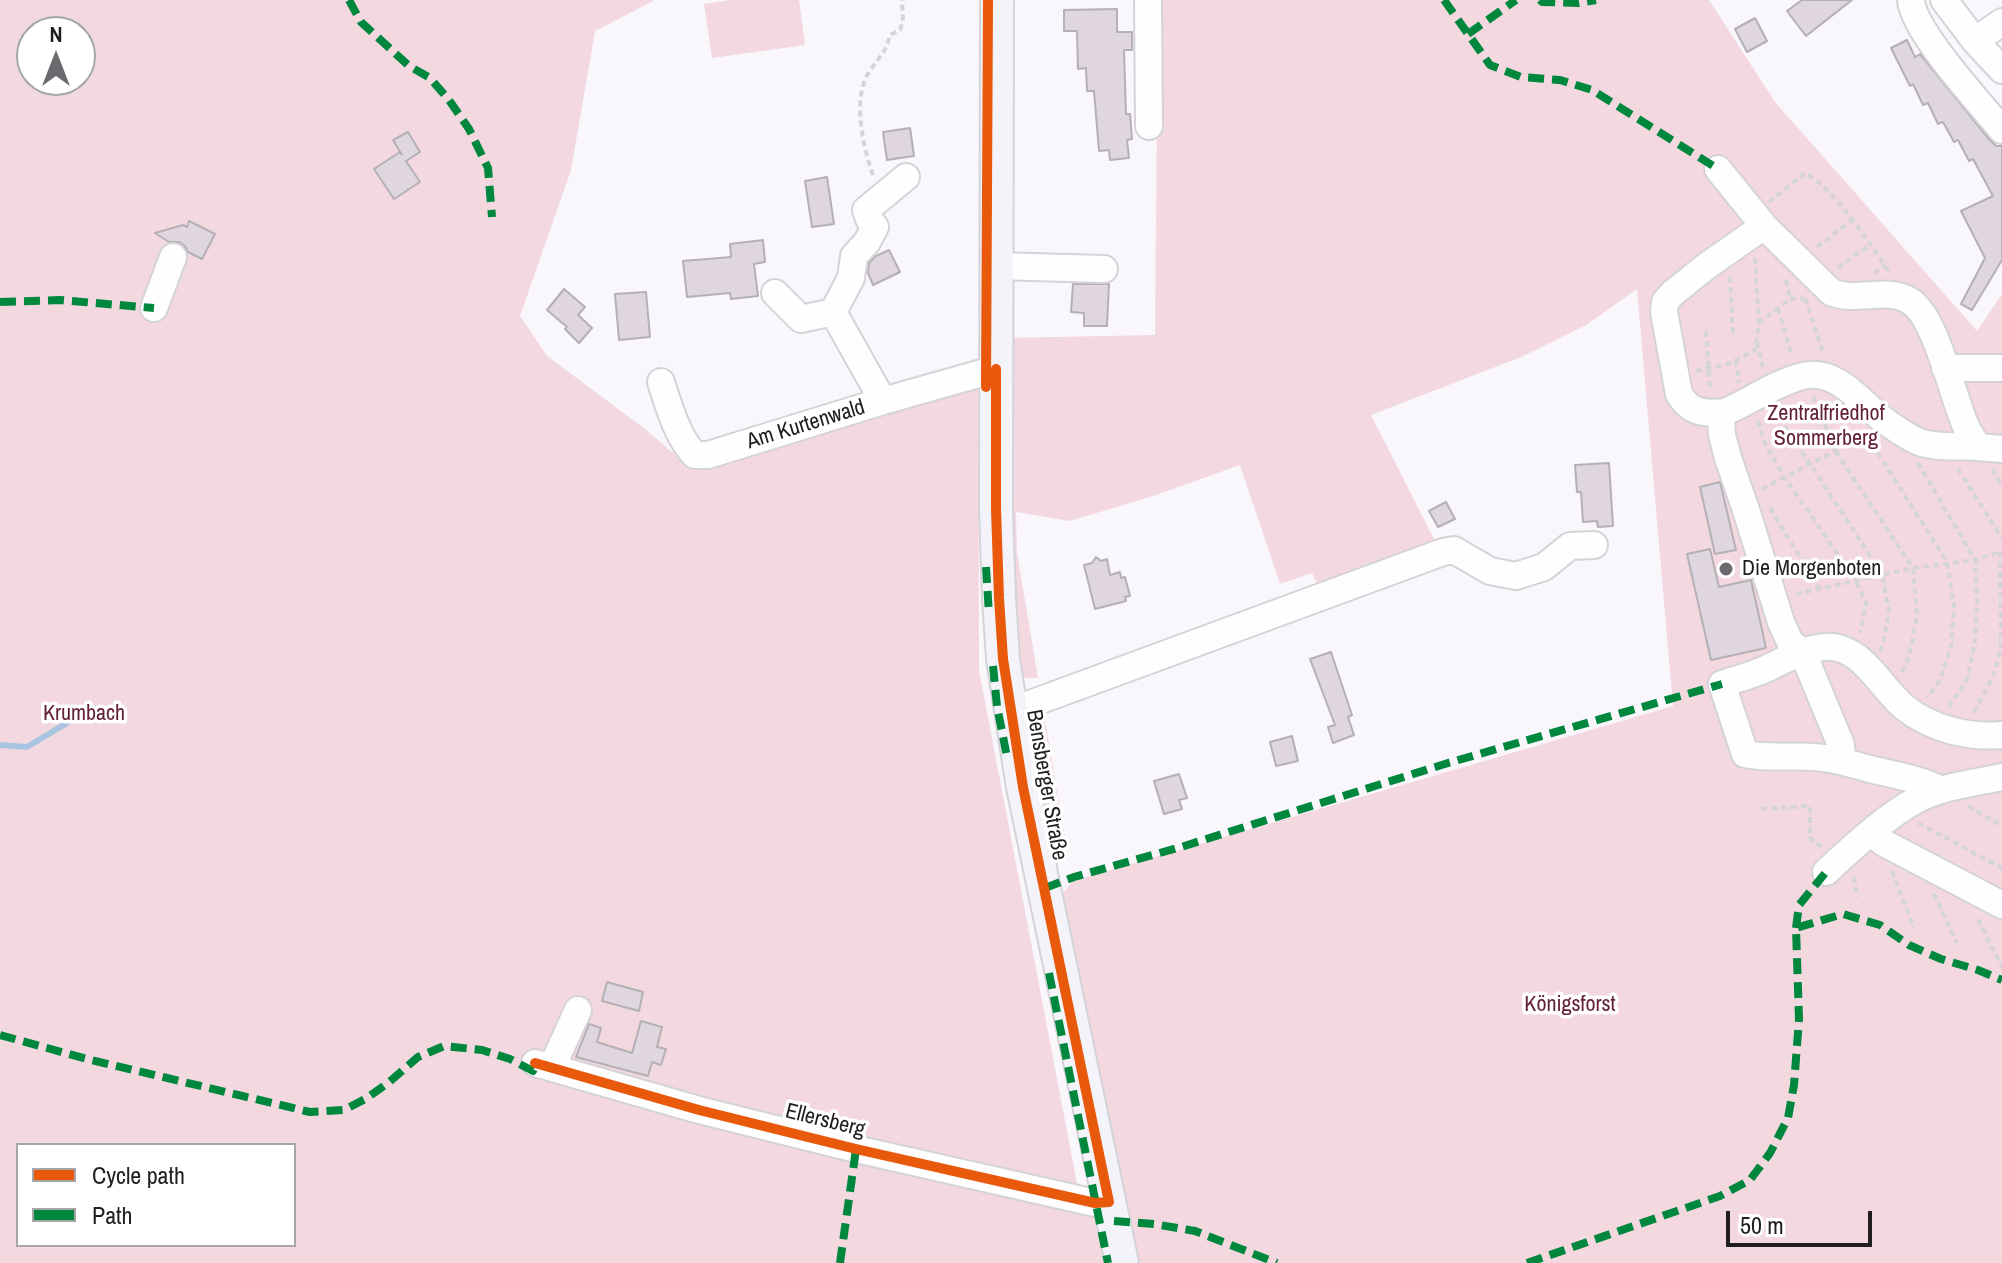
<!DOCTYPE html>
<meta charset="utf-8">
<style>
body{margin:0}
#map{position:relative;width:2002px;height:1263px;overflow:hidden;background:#f9f6fc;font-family:"Archivo Narrow",sans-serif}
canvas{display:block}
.legend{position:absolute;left:16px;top:1143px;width:280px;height:104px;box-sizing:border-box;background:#fff;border:2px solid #a6a5a7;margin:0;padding:10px 14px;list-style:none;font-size:24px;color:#201d23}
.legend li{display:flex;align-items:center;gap:16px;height:40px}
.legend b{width:40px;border:2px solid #a6a5a7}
.north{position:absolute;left:16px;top:16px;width:80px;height:80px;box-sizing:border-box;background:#fff;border:2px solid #a6a5a7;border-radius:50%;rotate:0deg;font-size:22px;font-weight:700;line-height:32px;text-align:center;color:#201d23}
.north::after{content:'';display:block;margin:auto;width:28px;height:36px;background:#6c696f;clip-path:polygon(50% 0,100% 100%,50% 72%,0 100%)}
.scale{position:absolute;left:1726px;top:1211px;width:146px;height:36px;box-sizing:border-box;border:4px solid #201d23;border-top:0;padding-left:10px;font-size:24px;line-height:28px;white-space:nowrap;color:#201d23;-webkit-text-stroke:6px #fff;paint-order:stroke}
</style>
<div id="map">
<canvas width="2002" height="1263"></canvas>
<ul class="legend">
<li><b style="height:10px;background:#e8590c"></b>Cycle path</li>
<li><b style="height:10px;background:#00873e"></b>Path</li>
</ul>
<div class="north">N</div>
<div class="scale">50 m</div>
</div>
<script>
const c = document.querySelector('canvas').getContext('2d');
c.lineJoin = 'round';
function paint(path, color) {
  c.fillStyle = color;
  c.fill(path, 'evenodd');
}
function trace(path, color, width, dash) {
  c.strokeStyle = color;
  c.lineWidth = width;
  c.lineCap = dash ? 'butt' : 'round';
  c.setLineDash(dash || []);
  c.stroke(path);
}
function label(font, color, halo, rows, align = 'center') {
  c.font = font + ' "Archivo Narrow",sans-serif';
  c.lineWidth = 7;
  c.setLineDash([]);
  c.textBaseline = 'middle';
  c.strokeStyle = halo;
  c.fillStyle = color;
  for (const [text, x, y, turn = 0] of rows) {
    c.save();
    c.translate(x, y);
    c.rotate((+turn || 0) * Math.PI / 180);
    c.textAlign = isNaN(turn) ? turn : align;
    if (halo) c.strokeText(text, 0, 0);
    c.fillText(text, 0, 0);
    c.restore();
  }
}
paint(new Path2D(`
 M 0,0 L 655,0 L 595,31 L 571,170 L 520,316 L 547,356 L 645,429 L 692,469 L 904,389 L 978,373 L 979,670 L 1078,1189 L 1119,1201 L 1057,900 L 1073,881 L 1673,706 L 1637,289 L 1586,325 L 1521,357 L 1371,415 L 1438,547 L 1321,592 L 1312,573 L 1280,584 L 1240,465 L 1156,495 L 1070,521 L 1016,512 L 1017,553 L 1038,678 L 1023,678 L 1017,674 L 1005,338 L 1155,335 L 1158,0 L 1709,0 L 1775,102 L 1977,331 L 2002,294 L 2002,1263 L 0,1263 ZM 32,32 L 80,32 L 80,80 L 32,80 ZM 18,1145 L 294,1145 L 294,1245 L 18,1245 Z
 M 730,0 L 799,0 L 805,45 L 712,58 L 704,4 Z
 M 1043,708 L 1068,856 L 1055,857 L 1048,851 L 1026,717 Z`), '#f3d8e0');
trace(new Path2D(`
 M 0,745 L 27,747 L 77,717`), '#aac5e1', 6);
const building = new Path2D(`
 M 1802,0 L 1852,0 L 1806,36 L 1787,11 Z
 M 1117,9 L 1117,32 L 1132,32 L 1132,50 L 1124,50 L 1126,114 L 1130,114 L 1132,139 L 1127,140 L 1129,158 L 1110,160 L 1109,150 L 1099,151 L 1094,91 L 1087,91 L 1086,68 L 1078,69 L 1077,31 L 1064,31 L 1064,10 Z
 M 1755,18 L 1767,41 L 1747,52 L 1735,29 Z
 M 1907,40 L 1915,57 L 1920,54 L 1990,140 L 1996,146 L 2002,146 L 2002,260 L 1972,310 L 1961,304 L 1985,258 L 1961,211 L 1993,196 L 1973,159 L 1969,161 L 1958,140 L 1954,142 L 1943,122 L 1938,124 L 1928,103 L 1923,105 L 1913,84 L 1910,86 L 1891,48 Z
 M 910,128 L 914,156 L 887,160 L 883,132 Z
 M 408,132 L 420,152 L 406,161 L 420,182 L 394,199 L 374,169 L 400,152 L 402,155 L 393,140 Z
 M 827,177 L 834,224 L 812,227 L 805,181 Z
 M 189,221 L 215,234 L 202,259 L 188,252 L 185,246 L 179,242 L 169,242 L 155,233 L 183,225 L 187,227 Z
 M 763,240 L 765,262 L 754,264 L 758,296 L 731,299 L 730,293 L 687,297 L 683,261 L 731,257 L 730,244 Z
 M 889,250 L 900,272 L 873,285 L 868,273 L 869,263 L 876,256 Z
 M 1073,284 L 1109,284 L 1107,326 L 1084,326 L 1084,313 L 1071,312 Z
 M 564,289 L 585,307 L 578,315 L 592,328 L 579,343 L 565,329 L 567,327 L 547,310 Z
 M 646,292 L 650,337 L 619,340 L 615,294 Z
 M 1609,463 L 1613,526 L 1598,527 L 1597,521 L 1583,522 L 1581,492 L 1577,492 L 1575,465 Z
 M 1720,482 L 1736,550 L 1715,554 L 1700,487 Z
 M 1446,502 L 1455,519 L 1438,527 L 1429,511 Z
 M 1710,549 L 1719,587 L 1751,580 L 1766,648 L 1711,660 L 1687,554 Z
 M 1096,557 L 1101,561 L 1107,559 L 1110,575 L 1120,572 L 1121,578 L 1125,577 L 1130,596 L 1125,597 L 1126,601 L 1095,609 L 1084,565 L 1092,563 Z
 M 1331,652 L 1352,715 L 1348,717 L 1354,735 L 1333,743 L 1328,727 L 1335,725 L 1310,659 Z
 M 1292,736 L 1298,761 L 1276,766 L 1270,742 Z
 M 1179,774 L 1187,798 L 1179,800 L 1182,809 L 1164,814 L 1154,781 Z
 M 607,982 L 643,992 L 639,1011 L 602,1001 Z
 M 641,1021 L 662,1027 L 657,1047 L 666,1049 L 661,1065 L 652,1062 L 648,1076 L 576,1057 L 589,1024 L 601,1028 L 597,1042 L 632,1053 Z`);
paint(building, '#e0d6df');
trace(building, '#b4b0b4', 2);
const minor = new Path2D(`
 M 1148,0 L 1149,126
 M 1911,0 C 1913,31 1980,103 2002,130
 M 1944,0 L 1975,41 L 2002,70
 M 1975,41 L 2002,22
 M 1718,169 L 1764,226 L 1831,292 C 1856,303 1887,286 1910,301 C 1937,317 1953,401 1968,431 C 1971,436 1975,442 1978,447 L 2002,449
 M 996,266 L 1104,269
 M 775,293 L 801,319 L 833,312
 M 154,308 L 173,257
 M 1945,368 L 2002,368
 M 661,382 C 668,404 678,439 695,455 L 708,455 L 883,401 L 996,369
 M 883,401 L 833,312 L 851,278 L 854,256 L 867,242 L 875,227 L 869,219 L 866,210 L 906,177
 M 1725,412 C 1704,414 1690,413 1679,394 L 1664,312 L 1665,302 L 1673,293 L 1708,265 L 1764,226
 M 1011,711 L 1443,552 L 1454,550 L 1490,571 L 1516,576 L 1544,567 L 1570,546 L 1594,545
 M 1842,760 L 1841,745 L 1803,653 L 1790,642 L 1781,622 L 1746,510 L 1728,458 L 1722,435 L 1721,420 L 1725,412 C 1751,401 1775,383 1803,376 C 1835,368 1859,400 1881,418 C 1892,426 1904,435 1917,441 C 1931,448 1962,446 1978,447
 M 1942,790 C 1919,779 1895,775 1870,769 C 1849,764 1836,758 1814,757 C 1791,755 1767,759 1745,754 L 1722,684 C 1737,679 1753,675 1768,668 C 1785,660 1805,648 1825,647 C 1861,644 1880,687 1904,707 C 1931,729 1969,738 2002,735
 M 1871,833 L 1884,843 L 2002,905
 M 1826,872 C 1852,848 1887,815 1918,799 C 1944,786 1974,783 2002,777
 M 535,1063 L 699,1110 L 856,1149 L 1095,1203 L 1109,1202
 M 552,1067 L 578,1010`);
const major = new Path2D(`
 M 997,0 L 996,509 L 999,598 L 1003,659 L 1023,787 L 1122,1263`);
trace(minor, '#d5d3d8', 30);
trace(major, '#d4d3d7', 36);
trace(new Path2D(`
 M 873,175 C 863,148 852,98 869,72 C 878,58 886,53 890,35 L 900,30 L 903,21 L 902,0
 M 1769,202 L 1805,173 C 1838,192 1868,242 1890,273
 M 1817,247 L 1851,221
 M 1755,258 L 1759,323
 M 1838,268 L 1870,245
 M 1874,273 L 1885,265
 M 1730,277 L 1733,334
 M 1786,280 L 1790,299
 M 1805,298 L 1823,353
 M 1778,308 L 1792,356
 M 1706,331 L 1710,391
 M 1757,342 L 1763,368
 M 1736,360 L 1739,383
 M 1696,371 L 1728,364 L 1755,350 L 1759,323 L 1790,299 L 1804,298
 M 1813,396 L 1836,452 L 1913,568 L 1917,616 L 1909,657 L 1901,673
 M 1781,407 L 1787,432 L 1811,465 L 1882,574 L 1889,611 L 1883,645 L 1880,651
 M 1758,421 L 1765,444 L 1785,478 L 1855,579 L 1866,603 L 1860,633
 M 1867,436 L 1947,562 L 1954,606 L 1951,647 L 1940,680 L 1927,698
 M 1918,463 L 1975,560 L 1977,602 L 1975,642 L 1967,680 L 1948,708
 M 1958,469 L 2002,538
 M 1992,469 L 2002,485
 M 1762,489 L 1866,435
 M 1770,508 L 1819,588
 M 1796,594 L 1913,568 L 1975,560 L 2002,551
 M 1974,712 L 1992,679 L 2001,649 L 2000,552
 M 1968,806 L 2002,826
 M 1761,809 L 1810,806 L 1810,838 L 1821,847
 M 1918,823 L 2002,868
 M 1892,871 L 1914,928
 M 1854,877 L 1857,898
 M 1934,894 L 1957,943
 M 1978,919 L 2002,967`), '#d5d5d7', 4, [6, 4]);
trace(minor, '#fefeff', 26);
trace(major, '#f3f3f9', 32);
trace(new Path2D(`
 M 349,0 L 361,22 L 409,66 L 430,78 L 449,100 L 469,129 L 488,168 L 492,217
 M 1444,0 L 1490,65 L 1521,77 L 1560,80 L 1592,90 L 1718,169
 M 1540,0 L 1542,2 L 1578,3 L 1596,0
 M 1468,34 L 1516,0
 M 0,302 L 60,300 L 154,308
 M 986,567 L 989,614
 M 993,666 L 997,706 L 1007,757
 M 1045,888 L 1074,877 L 1181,847 L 1448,763 L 1722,684
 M 1796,928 L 1799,905 L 1826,872
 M 1049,973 L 1108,1263
 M 0,1035 L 87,1059 L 310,1112 L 344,1110 L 367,1098 L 388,1083 L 418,1057 L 444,1046 L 482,1050 L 510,1059 L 533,1071 L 535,1063
 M 1114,1221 L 1154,1224 L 1195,1231 L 1277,1263
 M 840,1263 L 856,1149
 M 1527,1263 L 1720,1196 L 1750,1180 L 1770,1153 L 1788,1118 L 1794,1085 L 1799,1019 L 1796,928 L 1843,914 L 1880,925 L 1909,945 L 1941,959 L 1978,970 L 2002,980`), '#00873e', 8, [16, 8]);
trace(new Path2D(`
 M 986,387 L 988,0
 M 535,1063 L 699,1110 L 856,1149 L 1095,1203 L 1109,1202 L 1023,787 L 1003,659 L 999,598 L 996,509 L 996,369`), '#e8590c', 10);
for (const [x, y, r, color] of [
 [1726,569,8,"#6c696f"]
]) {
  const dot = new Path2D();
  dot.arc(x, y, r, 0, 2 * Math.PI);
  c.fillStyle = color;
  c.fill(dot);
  trace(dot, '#fff', 3);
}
label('22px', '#642135', '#fff', [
 ["Zentralfriedhof",1826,414],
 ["Sommerberg",1826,439],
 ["Krumbach",84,714],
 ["Königsforst",1570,1005]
]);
label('22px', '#201d23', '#fff', [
 ["Am Kurtenwald",806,425,-17],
 ["Bensberger Straße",1046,785,80],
 ["Ellersberg",825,1121,14]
]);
label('22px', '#201d23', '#fff', [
 ["Die Morgenboten",1742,569]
], 'left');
</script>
